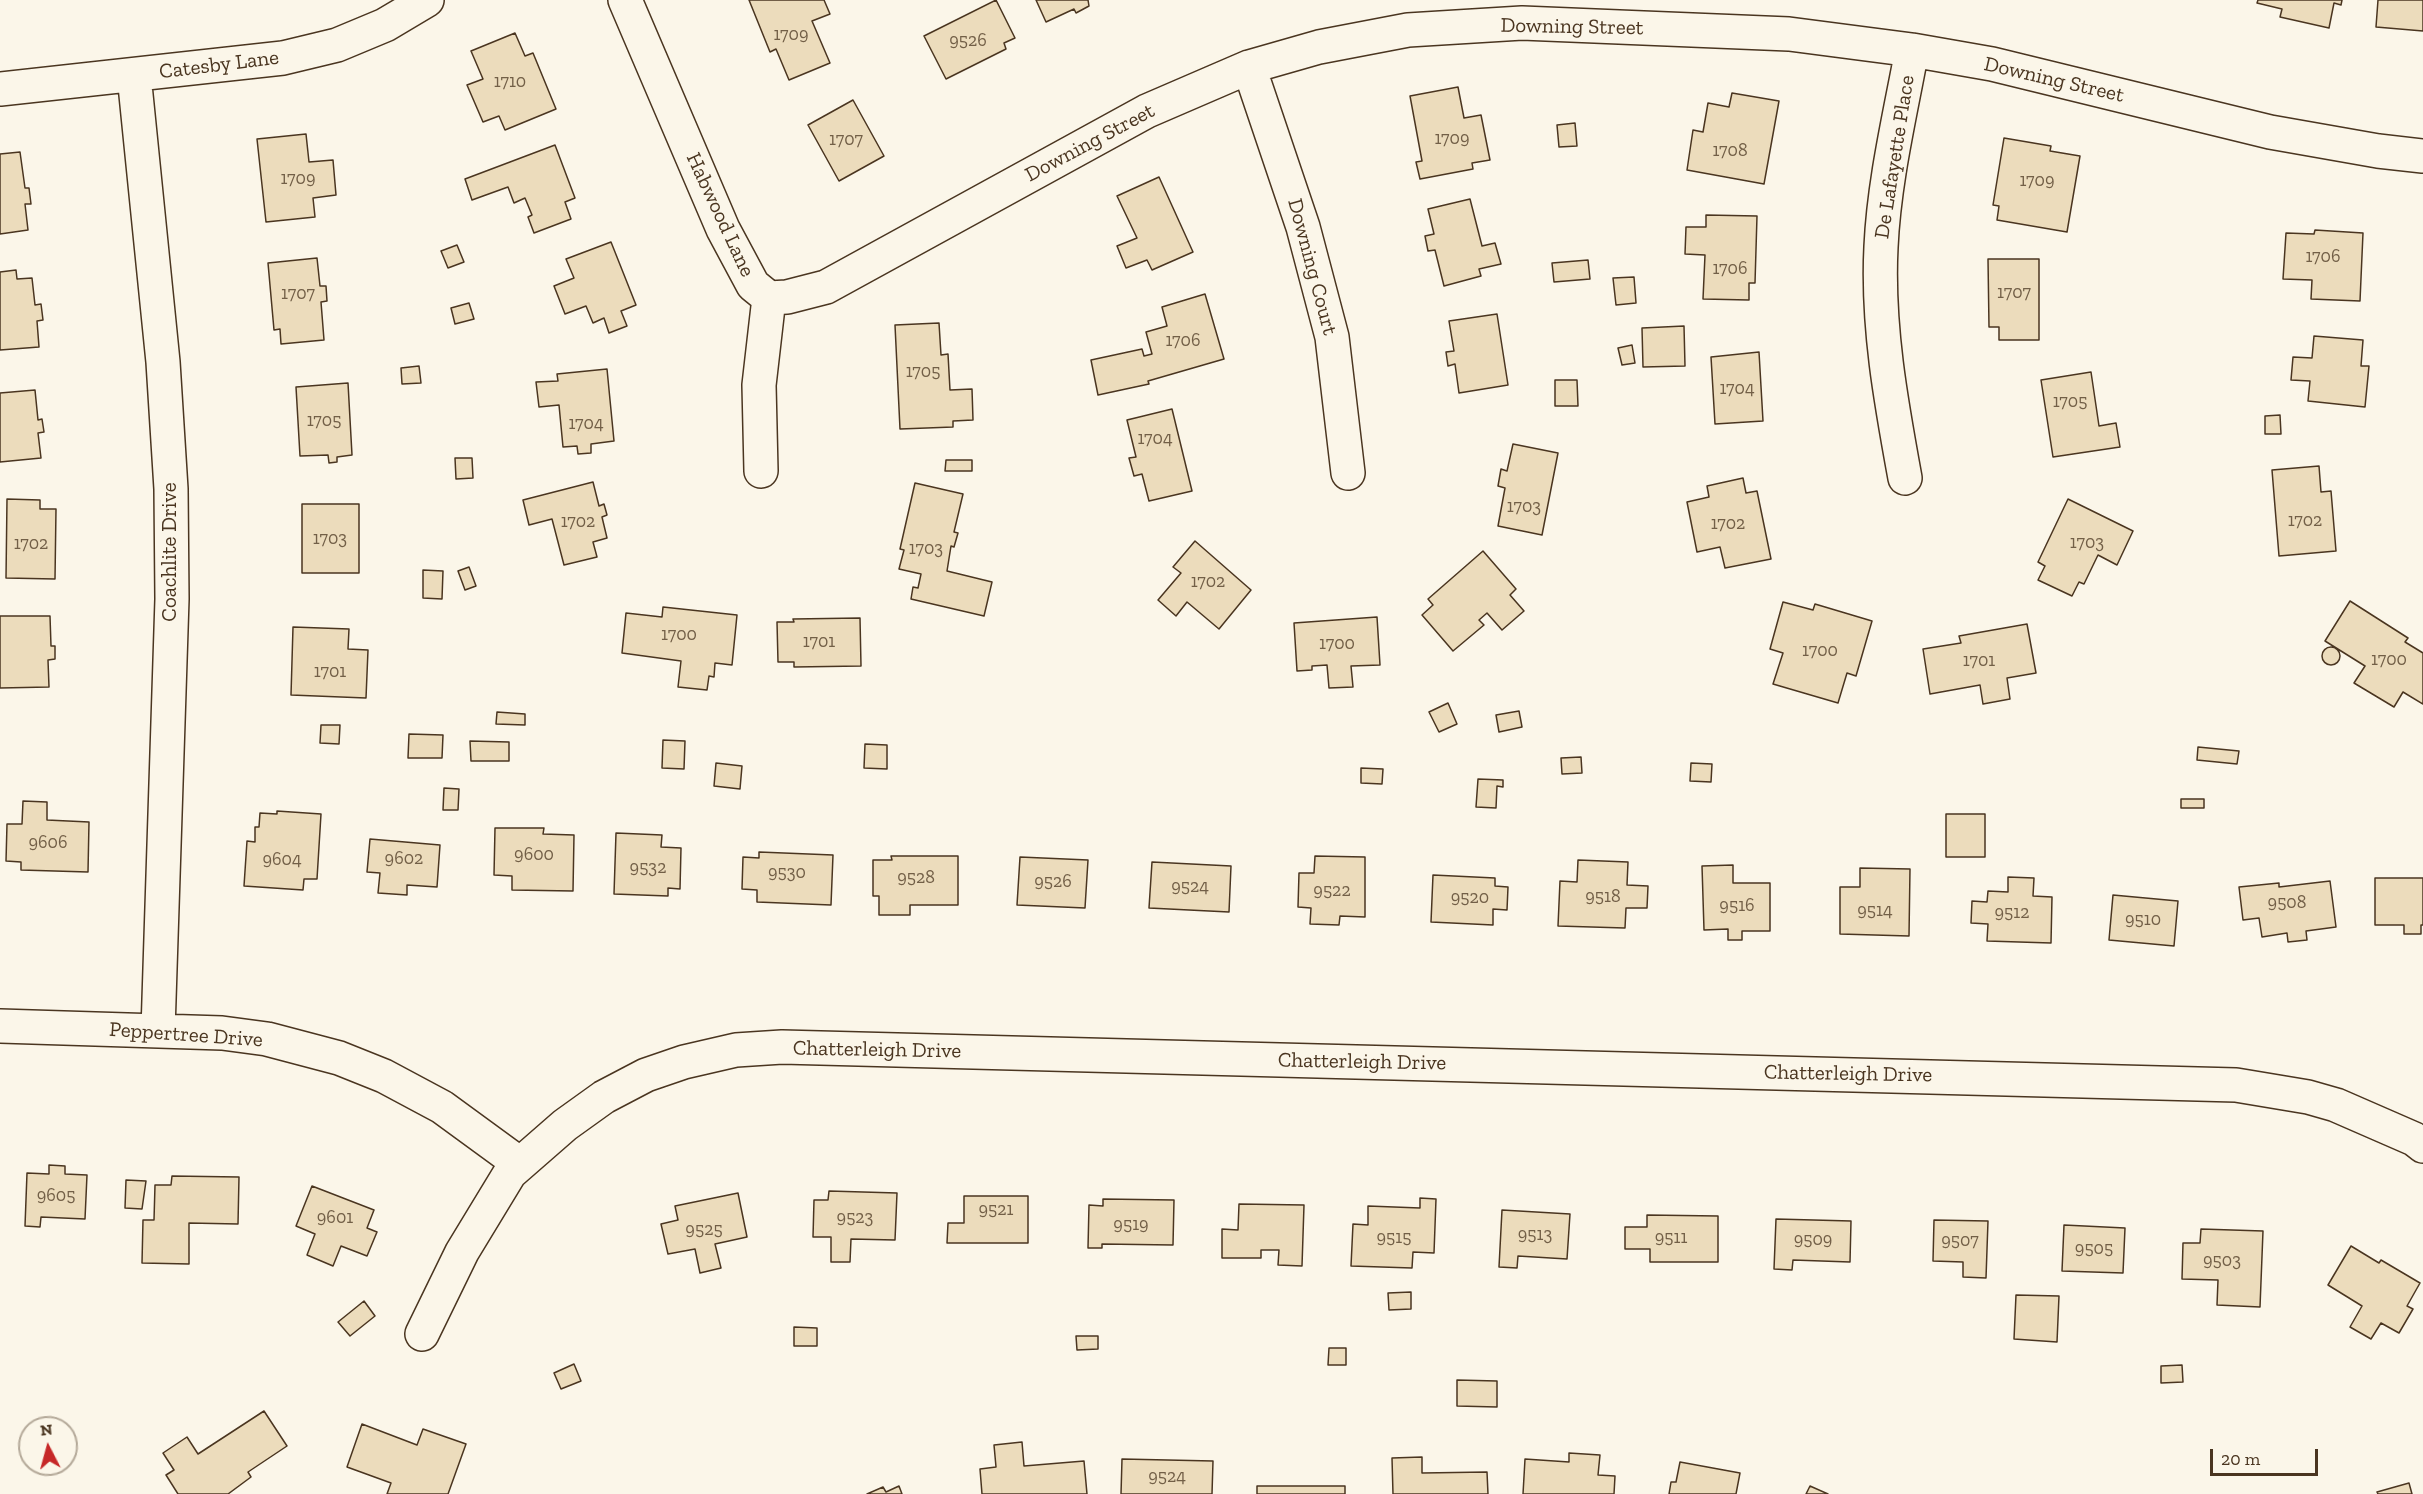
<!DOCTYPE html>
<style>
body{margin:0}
#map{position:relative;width:2423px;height:1494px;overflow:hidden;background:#fbf6e9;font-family:"Zilla Slab",serif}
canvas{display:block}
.north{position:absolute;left:18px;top:1416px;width:60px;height:60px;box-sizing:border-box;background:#fbf6e9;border:2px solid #b4a999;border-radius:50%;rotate:354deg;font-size:16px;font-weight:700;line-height:24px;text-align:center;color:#4a3520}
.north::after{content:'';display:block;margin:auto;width:21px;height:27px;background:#c62828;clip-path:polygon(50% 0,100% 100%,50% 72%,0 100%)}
.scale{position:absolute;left:2210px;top:1449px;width:108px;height:27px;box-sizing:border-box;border:3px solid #4a3520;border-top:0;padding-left:8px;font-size:18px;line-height:21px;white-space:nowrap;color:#4a3520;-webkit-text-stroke:4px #fbf6e9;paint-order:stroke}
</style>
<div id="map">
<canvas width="2423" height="1494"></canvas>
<div class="north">N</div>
<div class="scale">20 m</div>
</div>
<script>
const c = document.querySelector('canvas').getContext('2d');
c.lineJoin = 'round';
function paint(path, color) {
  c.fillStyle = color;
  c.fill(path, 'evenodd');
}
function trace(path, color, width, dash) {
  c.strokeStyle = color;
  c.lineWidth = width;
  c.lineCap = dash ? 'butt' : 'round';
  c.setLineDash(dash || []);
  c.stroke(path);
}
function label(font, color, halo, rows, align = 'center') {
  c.font = font + ' "Zilla Slab",serif';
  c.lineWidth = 4.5;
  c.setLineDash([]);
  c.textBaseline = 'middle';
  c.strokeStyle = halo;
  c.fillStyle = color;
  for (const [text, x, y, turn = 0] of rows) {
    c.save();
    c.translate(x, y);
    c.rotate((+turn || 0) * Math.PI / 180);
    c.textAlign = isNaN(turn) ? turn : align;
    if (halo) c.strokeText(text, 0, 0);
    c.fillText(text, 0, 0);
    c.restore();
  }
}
const building = new Path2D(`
 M 749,0 L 824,0 L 830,14 L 812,21 L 830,63 L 789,80 L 776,49 L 770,52 Z
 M 996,0 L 1015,38 L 1004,43 L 1006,49 L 946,79 L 924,36 Z
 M 1036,0 L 1088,0 L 1089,6 L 1076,13 L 1074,9 L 1046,22 Z
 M 2258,0 L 2342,0 L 2341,5 L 2334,3 L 2329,28 L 2280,17 L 2282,9 L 2257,3 Z
 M 2378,0 L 2423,0 L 2423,31 L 2376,27 Z
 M 515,33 L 525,56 L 533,53 L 556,109 L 505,130 L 499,116 L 483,122 L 467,85 L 483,79 L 471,51 Z
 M 1458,87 L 1464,118 L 1481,115 L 1490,160 L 1472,163 L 1473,169 L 1420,179 L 1416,162 L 1422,161 L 1410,96 Z
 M 1732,93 L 1779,101 L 1764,184 L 1687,170 L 1693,130 L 1703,132 L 1708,103 L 1729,107 Z
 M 853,100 L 884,156 L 839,181 L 808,125 Z
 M 1575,123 L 1577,146 L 1559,147 L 1557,125 Z
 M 306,134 L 309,162 L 333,160 L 336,195 L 313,198 L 315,217 L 266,222 L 257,139 Z
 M 2004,138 L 2051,146 L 2050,151 L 2080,156 L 2067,232 L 1997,220 L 1999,206 L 1993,205 Z
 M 555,145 L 575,198 L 565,202 L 571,219 L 534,233 L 528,217 L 532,215 L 525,198 L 514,203 L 508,187 L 472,200 L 465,179 Z
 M 20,152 L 25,188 L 29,188 L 31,204 L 25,204 L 28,230 L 0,234 L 0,154 Z
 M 1159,177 L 1193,252 L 1152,270 L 1147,260 L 1126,268 L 1117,246 L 1137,238 L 1117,196 Z
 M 1470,199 L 1482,246 L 1495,243 L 1501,264 L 1479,269 L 1481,276 L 1444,286 L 1435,250 L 1428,251 L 1425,236 L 1434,234 L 1428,209 Z
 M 1706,215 L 1757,216 L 1755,283 L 1749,283 L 1749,300 L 1703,299 L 1705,255 L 1685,254 L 1686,227 L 1706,227 Z
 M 2315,230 L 2363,233 L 2360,301 L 2311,299 L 2312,280 L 2283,279 L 2286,233 L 2314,234 Z
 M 611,242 L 636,305 L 621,311 L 627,326 L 609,333 L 604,318 L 593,323 L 586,306 L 565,314 L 554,286 L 574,278 L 566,259 Z
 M 457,245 L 464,262 L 448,268 L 441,251 Z
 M 317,258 L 320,286 L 326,286 L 327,301 L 321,302 L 324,340 L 281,344 L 280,329 L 274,330 L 268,263 Z
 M 1988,259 L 2039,259 L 2039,340 L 1999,340 L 1999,327 L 1989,327 Z
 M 1588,260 L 1590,279 L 1554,282 L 1552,263 Z
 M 16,270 L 17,279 L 32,278 L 35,305 L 41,304 L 43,320 L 37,321 L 39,347 L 0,350 L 0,272 Z
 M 1634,277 L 1636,303 L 1616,305 L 1613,278 Z
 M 1205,294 L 1224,359 L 1148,381 L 1149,384 L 1098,395 L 1091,360 L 1142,349 L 1144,356 L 1152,354 L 1146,332 L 1167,326 L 1162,307 Z
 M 469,303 L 474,319 L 455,324 L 451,308 Z
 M 1497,314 L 1508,385 L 1459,393 L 1455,364 L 1448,366 L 1446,352 L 1454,351 L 1449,321 Z
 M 939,323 L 941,355 L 948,354 L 950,390 L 972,389 L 973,420 L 953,421 L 953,427 L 900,429 L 895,325 Z
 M 1684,326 L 1685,366 L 1643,367 L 1642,328 Z
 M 2314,336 L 2363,340 L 2361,366 L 2369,366 L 2365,407 L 2308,401 L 2310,381 L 2291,380 L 2293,357 L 2312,358 Z
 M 1632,345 L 1635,363 L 1622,365 L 1618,348 Z
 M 1759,352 L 1763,421 L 1715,424 L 1711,357 Z
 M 419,366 L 421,383 L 402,384 L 401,368 Z
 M 607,369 L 614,441 L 591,444 L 591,453 L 578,454 L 577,446 L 563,447 L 559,405 L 539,407 L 536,382 L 558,381 L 557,374 Z
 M 2091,372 L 2099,426 L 2116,423 L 2120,447 L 2053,457 L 2041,380 Z
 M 1555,380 L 1577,380 L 1578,406 L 1555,406 Z
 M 348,383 L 352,455 L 337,457 L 337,462 L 329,463 L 328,455 L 300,456 L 296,387 Z
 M 35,390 L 38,420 L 42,419 L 44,432 L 38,433 L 41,458 L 0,462 L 0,393 Z
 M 1172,409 L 1192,491 L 1149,501 L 1142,474 L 1134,476 L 1129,458 L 1136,457 L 1127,420 Z
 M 2280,415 L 2281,434 L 2265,434 L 2265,416 Z
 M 1513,444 L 1558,453 L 1542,535 L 1498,526 L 1505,488 L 1498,486 L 1501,469 L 1507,471 Z
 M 455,458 L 472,458 L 473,478 L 456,479 Z
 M 946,460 L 972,460 L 972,471 L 945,471 Z
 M 2319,466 L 2321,492 L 2331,491 L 2336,551 L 2279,556 L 2272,470 Z
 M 1743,478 L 1746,493 L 1757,491 L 1771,559 L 1725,568 L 1720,547 L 1697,552 L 1687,502 L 1709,497 L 1707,486 Z
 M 593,482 L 599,506 L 604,504 L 607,515 L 602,517 L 607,538 L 593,542 L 597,557 L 564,565 L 552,519 L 529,525 L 523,500 Z
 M 915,483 L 963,494 L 954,532 L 958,533 L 954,547 L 951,546 L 947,571 L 992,582 L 984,616 L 911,599 L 913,587 L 918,588 L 921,574 L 899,569 L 904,550 L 900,549 Z
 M 7,499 L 40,500 L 40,509 L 56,509 L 55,579 L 6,578 Z
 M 2068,499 L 2133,531 L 2117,565 L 2098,555 L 2084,584 L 2079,582 L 2072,596 L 2038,580 L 2045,566 L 2038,562 Z
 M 302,504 L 359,504 L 359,573 L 302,573 Z
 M 1195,541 L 1251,590 L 1219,629 L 1187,602 L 1176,616 L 1158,600 L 1181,573 L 1173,567 Z
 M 1483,551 L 1516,589 L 1510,595 L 1524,611 L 1502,630 L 1487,613 L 1479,620 L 1484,625 L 1453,651 L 1422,615 L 1433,605 L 1428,599 Z
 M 469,567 L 476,586 L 465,590 L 458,571 Z
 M 423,570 L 443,571 L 442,599 L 423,598 Z
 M 2350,601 L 2408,638 L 2405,642 L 2423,653 L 2423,704 L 2403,692 L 2394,707 L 2354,683 L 2365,666 L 2325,641 Z
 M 1783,602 L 1813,610 L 1815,604 L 1872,621 L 1856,676 L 1847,673 L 1838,703 L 1773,684 L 1783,653 L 1770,649 Z
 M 663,607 L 737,615 L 732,665 L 715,663 L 714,677 L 709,676 L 707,690 L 678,687 L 681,661 L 622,653 L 626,613 L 662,617 Z
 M 0,616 L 50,616 L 51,646 L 55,646 L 55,659 L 48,660 L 49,687 L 0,688 Z
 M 1377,617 L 1380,665 L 1351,666 L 1353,687 L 1329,688 L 1327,665 L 1312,666 L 1312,670 L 1297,671 L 1294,623 Z
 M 860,618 L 861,666 L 794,667 L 794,662 L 778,662 L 777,622 L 794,622 L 793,619 Z
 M 2027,624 L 2036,673 L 2007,678 L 2010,699 L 1983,704 L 1980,685 L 1930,694 L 1923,649 L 1961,643 L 1959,636 Z
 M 293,627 L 349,629 L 348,649 L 368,650 L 366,698 L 291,695 Z
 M2322 656a9 9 0 1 1 18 0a9 9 0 1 1-18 0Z
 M 1448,703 L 1457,724 L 1439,732 L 1429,712 Z
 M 1519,711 L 1522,727 L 1499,732 L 1496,715 Z
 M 497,712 L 525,714 L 525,725 L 496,724 Z
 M 321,725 L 340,725 L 339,744 L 320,743 Z
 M 409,734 L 443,735 L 442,758 L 408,758 Z
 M 663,740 L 685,741 L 684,769 L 662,768 Z
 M 470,741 L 509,742 L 509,761 L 471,761 Z
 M 865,744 L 887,745 L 887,769 L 864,768 Z
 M 2198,747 L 2239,751 L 2237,764 L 2197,760 Z
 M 1581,757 L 1582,773 L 1562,774 L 1561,758 Z
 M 716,763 L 742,766 L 740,789 L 714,786 Z
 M 1691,763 L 1712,764 L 1711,782 L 1690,781 Z
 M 1361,768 L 1383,769 L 1382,784 L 1361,783 Z
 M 1478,779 L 1503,780 L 1503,787 L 1497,786 L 1496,808 L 1476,807 Z
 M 444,788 L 459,789 L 458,810 L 443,810 Z
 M 2181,799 L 2204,799 L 2204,808 L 2181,808 Z
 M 23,801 L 47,802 L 47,820 L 89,822 L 88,872 L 21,870 L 21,862 L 6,861 L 7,824 L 22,824 Z
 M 277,811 L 321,814 L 317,879 L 304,879 L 303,890 L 244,886 L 247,841 L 255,842 L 255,827 L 259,827 L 260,813 L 277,814 Z
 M 1946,814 L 1985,814 L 1985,857 L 1946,857 Z
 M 495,828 L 544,828 L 543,834 L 574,835 L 573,891 L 512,890 L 512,876 L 494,875 Z
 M 616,833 L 662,835 L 661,847 L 681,848 L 680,889 L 668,888 L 668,896 L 614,894 Z
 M 370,839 L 440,845 L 437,887 L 407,885 L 407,895 L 378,893 L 380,873 L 367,872 Z
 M 759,852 L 833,855 L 831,905 L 757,902 L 757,890 L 742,889 L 743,857 L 759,858 Z
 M 891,856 L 958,856 L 958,905 L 910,905 L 910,915 L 879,915 L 879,896 L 873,896 L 873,860 L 892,860 Z
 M 1315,856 L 1365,857 L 1365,917 L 1340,916 L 1339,925 L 1310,924 L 1311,908 L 1298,907 L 1299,873 L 1314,873 Z
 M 1020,857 L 1088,860 L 1085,908 L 1017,905 Z
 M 1578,860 L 1628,862 L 1627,885 L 1648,886 L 1647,908 L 1626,908 L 1625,928 L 1558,926 L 1560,881 L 1577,882 Z
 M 1152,862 L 1231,866 L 1229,912 L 1149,908 Z
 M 1733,865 L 1733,883 L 1770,883 L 1770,931 L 1742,931 L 1742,940 L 1728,940 L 1728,929 L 1704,930 L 1702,866 Z
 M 1860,868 L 1910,869 L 1909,936 L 1840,934 L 1840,887 L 1860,887 Z
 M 1433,875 L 1495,878 L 1495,886 L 1508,887 L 1507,910 L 1493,909 L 1493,925 L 1431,922 Z
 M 2008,877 L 2034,878 L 2033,896 L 2052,897 L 2051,943 L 1987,941 L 1988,924 L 1971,923 L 1972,901 L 1987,902 L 1988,891 L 2008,892 Z
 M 2375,878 L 2423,878 L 2423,925 L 2421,925 L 2421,934 L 2404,934 L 2404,925 L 2375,925 Z
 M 2330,881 L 2336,927 L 2306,931 L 2307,940 L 2288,942 L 2287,933 L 2262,937 L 2259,918 L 2243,920 L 2239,887 L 2279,883 L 2279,887 Z
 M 2113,895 L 2178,901 L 2174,946 L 2109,940 Z
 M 49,1165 L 65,1166 L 65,1174 L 87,1175 L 85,1219 L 41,1217 L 40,1227 L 25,1226 L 27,1173 L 49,1174 Z
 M 172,1176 L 239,1177 L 238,1224 L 189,1223 L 189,1264 L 142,1263 L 143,1220 L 154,1220 L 155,1185 L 171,1185 Z
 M 126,1180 L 146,1181 L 142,1209 L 125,1208 Z
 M 312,1186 L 374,1210 L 367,1228 L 377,1232 L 367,1256 L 341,1246 L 333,1266 L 307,1255 L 315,1234 L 296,1226 Z
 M 829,1191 L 897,1193 L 895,1240 L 851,1239 L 850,1262 L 831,1262 L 831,1237 L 813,1237 L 814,1200 L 828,1200 Z
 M 738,1193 L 747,1237 L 715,1244 L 721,1268 L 700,1273 L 695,1249 L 668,1254 L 661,1224 L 678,1220 L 675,1206 Z
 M 964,1196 L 1028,1196 L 1028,1243 L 947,1243 L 948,1223 L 964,1223 Z
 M 1420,1198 L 1436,1199 L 1434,1253 L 1413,1252 L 1412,1268 L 1351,1266 L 1353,1224 L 1368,1225 L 1368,1206 L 1420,1208 Z
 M 1103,1199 L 1174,1200 L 1173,1245 L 1102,1244 L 1102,1248 L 1088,1248 L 1089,1205 L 1103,1206 Z
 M 1239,1204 L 1304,1205 L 1302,1266 L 1278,1265 L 1279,1250 L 1261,1250 L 1261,1258 L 1222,1258 L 1222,1229 L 1238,1230 Z
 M 1502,1210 L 1570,1214 L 1567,1259 L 1518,1256 L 1517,1268 L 1499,1267 Z
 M 1647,1215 L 1718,1216 L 1718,1262 L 1650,1262 L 1650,1249 L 1625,1249 L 1625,1227 L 1647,1227 Z
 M 1776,1219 L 1851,1221 L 1850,1262 L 1793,1260 L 1792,1270 L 1774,1269 Z
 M 1934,1220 L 1988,1221 L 1986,1278 L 1963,1277 L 1963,1262 L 1933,1261 Z
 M 2064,1225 L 2125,1228 L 2123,1273 L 2062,1271 Z
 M 2201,1229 L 2263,1231 L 2260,1307 L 2217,1305 L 2218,1280 L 2182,1279 L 2183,1243 L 2200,1243 Z
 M 2351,1246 L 2379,1263 L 2381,1260 L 2420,1283 L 2407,1306 L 2413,1309 L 2399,1333 L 2381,1323 L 2371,1339 L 2350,1327 L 2362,1306 L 2328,1285 Z
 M 1411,1292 L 1411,1309 L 1389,1310 L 1388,1293 Z
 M 2016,1295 L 2059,1296 L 2057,1342 L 2014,1339 Z
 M 364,1301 L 375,1316 L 350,1336 L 338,1322 Z
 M 794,1327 L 817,1328 L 817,1346 L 794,1346 Z
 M 1076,1336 L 1098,1336 L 1098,1349 L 1077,1350 Z
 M 1329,1348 L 1346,1348 L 1346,1365 L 1328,1365 Z
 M 574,1364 L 581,1381 L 561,1389 L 554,1373 Z
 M 2182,1365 L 2183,1382 L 2161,1383 L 2161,1366 Z
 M 1457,1380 L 1497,1381 L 1497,1407 L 1457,1406 Z
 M 264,1411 L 287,1446 L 248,1472 L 251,1477 L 228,1494 L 178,1494 L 166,1475 L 174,1470 L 163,1453 L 187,1437 L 198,1454 Z
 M 362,1424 L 417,1445 L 423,1429 L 466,1444 L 448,1494 L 387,1494 L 391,1483 L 347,1467 Z
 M 1022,1442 L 1024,1466 L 1084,1461 L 1087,1494 L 982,1494 L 980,1469 L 996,1467 L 994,1445 Z
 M 1569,1453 L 1600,1455 L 1598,1475 L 1615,1476 L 1614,1494 L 1523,1494 L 1525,1459 L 1569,1462 Z
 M 1422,1457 L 1422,1473 L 1487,1472 L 1488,1494 L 1393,1494 L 1392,1458 Z
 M 1122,1459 L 1213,1461 L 1212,1494 L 1121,1494 Z
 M 1680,1462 L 1740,1473 L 1736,1494 L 1669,1494 L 1671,1482 L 1676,1482 Z
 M 2409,1483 L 2412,1494 L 2378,1494 L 2377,1492 Z
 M 899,1486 L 902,1494 L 867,1494 L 883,1487 L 886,1492 Z
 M 1257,1486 L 1345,1486 L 1345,1494 L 1257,1494 Z
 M 1810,1486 L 1828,1494 L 1806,1494 Z`);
paint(building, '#ecdcbc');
trace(building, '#4a3520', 1.5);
const minor = new Path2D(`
 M 625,0 L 723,229 L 753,285 L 769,298
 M 1249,67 L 1303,227 L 1332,337 L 1348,473
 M 134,75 L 163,362 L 171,489 L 172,599 L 158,1030
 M 0,89 L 283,58 L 337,45 L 385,25 L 427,0
 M 769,298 L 787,297 L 826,287 L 1147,111 L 1249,67 L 1319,47 L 1408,30 L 1522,23 L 1789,34 L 1912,50 L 1992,64 L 2270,132 L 2378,151 L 2423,156
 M 761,471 L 759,385 L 769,298
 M 1905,478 C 1891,402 1877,325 1881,247 C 1884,181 1900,115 1912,50
 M 0,1026 L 222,1033 L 267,1039 L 339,1058 L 384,1076 L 442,1107 L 520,1164
 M 422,1334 L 462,1252 L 510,1173 L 565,1125 L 604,1097 L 646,1075 L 684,1062 L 736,1050 L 782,1047 L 2236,1085 L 2308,1097 L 2336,1105 L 2414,1139 L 2423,1146`);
trace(minor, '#4a3520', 36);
trace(minor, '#fbf6e9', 33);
label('18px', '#725f47', null, [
 ["1709",791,35],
 ["9526",968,41],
 ["1710",510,82],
 ["1709",1452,139],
 ["1707",846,140],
 ["1708",1730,151],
 ["1709",298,179],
 ["1709",2037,181],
 ["1706",2323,257],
 ["1706",1730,269],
 ["1707",2014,293],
 ["1707",298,294],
 ["1706",1183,341],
 ["1705",923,372],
 ["1704",1737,389],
 ["1705",2070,402],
 ["1705",324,421],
 ["1704",586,424],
 ["1704",1155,439],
 ["1703",1524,507],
 ["1702",2305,521],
 ["1702",578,522],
 ["1702",1728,524],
 ["1703",330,539],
 ["1703",2087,543],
 ["1702",31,544],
 ["1703",926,549],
 ["1702",1208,582],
 ["1700",679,635],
 ["1701",819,642],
 ["1700",1337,644],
 ["1700",1820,651],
 ["1700",2389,660],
 ["1701",1979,661],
 ["1701",330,672],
 ["9606",48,843],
 ["9600",534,855],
 ["9602",404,859],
 ["9604",282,860],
 ["9532",648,868],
 ["9530",787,873],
 ["9528",916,878],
 ["9526",1053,882],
 ["9524",1190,887],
 ["9522",1332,891],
 ["9518",1603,897],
 ["9520",1470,898],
 ["9508",2287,903],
 ["9516",1737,906],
 ["9514",1875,911],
 ["9512",2012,913],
 ["9510",2143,920],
 ["9605",56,1196],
 ["9521",996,1210],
 ["9601",335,1218],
 ["9523",855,1218],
 ["9519",1131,1225],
 ["9525",704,1230],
 ["9513",1535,1235],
 ["9515",1394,1238],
 ["9511",1671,1238],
 ["9509",1813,1240],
 ["9507",1960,1241],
 ["9505",2094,1249],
 ["9503",2222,1261],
 ["9524",1167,1477]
]);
label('21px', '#4a3520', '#fbf6e9', [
 ["Downing Street",1572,27,1],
 ["Catesby Lane",219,65,-7],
 ["Downing Street",2054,80,13],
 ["Downing Street",1090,143,-28],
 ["De Lafayette Place",1895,157,-81],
 ["Habwood Lane",720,215,65],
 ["Downing Court",1312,267,75],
 ["Coachlite Drive",170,552,-90],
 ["Peppertree Drive",186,1035,4],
 ["Chatterleigh Drive",877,1050,1],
 ["Chatterleigh Drive",1362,1062,1],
 ["Chatterleigh Drive",1848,1074,1]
]);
</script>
